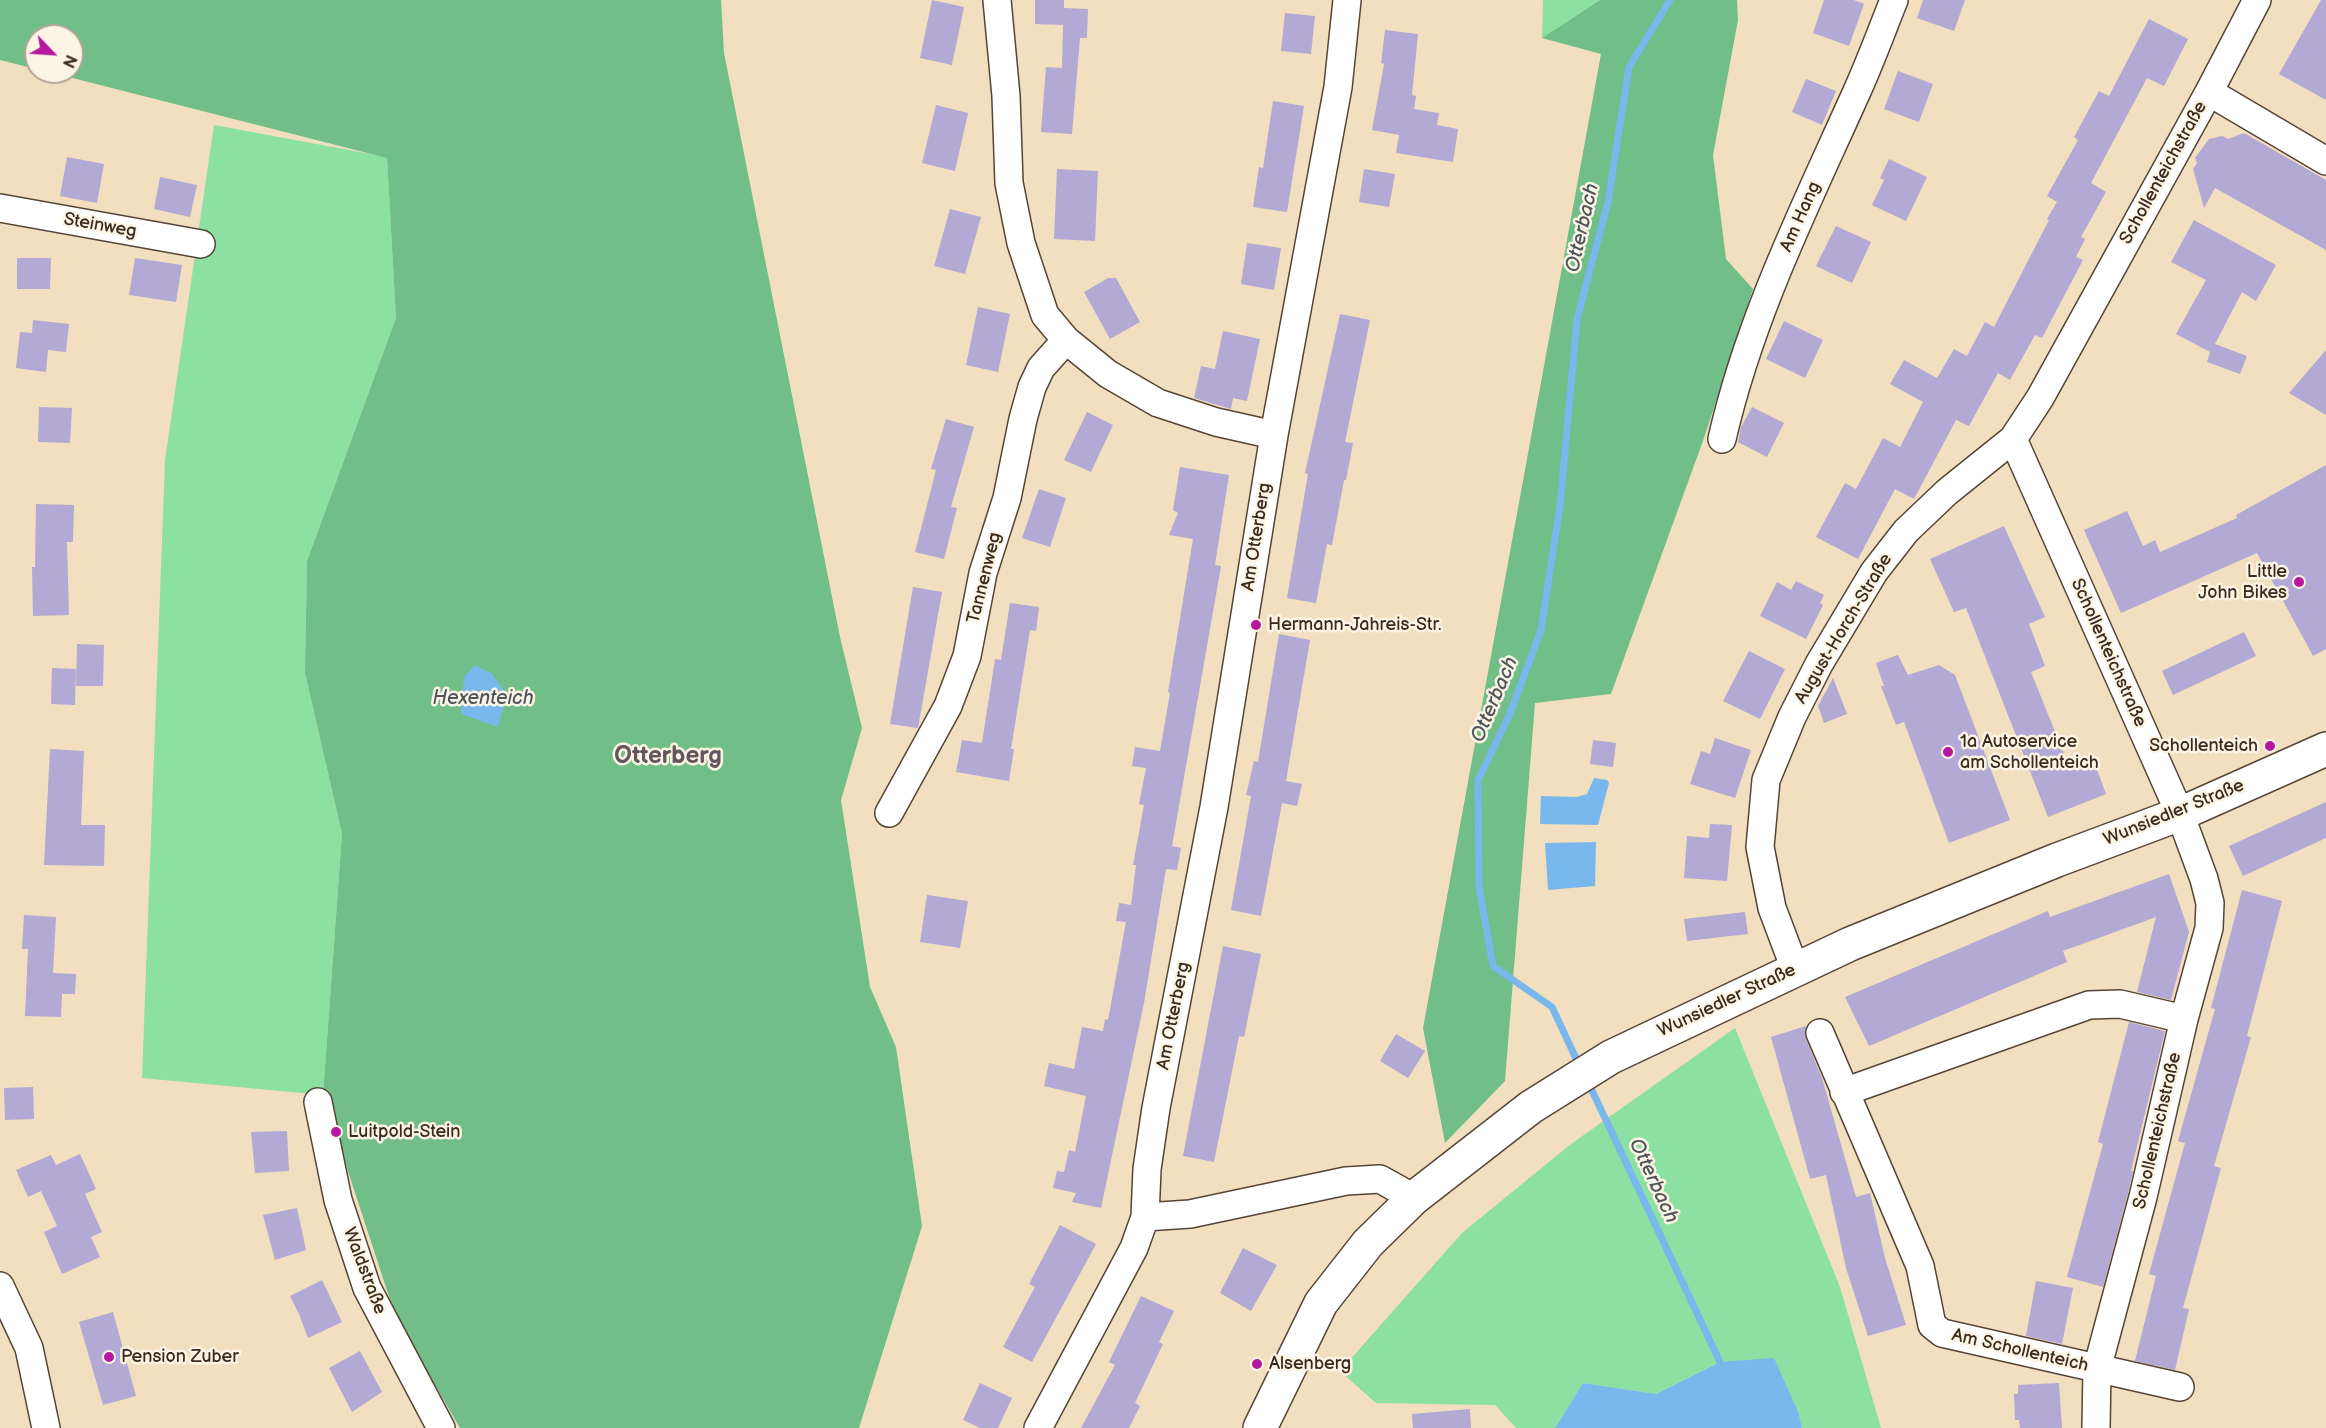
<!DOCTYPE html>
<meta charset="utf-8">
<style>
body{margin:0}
#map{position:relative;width:2326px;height:1428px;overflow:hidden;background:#f1dfbf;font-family:"Balsamiq Sans",sans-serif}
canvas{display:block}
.north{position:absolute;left:24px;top:24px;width:60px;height:60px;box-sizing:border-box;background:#fcf5e5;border:2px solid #afa495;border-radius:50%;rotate:115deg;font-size:16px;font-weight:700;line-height:24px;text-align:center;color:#3b2a1e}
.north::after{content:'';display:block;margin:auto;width:21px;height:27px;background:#b5179e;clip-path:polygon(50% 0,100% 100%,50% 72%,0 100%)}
</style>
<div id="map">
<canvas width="2326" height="1428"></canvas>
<div class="north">N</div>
</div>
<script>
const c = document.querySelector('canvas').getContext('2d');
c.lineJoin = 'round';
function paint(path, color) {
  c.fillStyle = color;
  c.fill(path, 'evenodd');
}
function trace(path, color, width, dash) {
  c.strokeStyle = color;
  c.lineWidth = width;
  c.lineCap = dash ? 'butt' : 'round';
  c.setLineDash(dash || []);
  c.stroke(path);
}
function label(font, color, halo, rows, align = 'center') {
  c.font = font + ' "Balsamiq Sans",sans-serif';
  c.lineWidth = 5;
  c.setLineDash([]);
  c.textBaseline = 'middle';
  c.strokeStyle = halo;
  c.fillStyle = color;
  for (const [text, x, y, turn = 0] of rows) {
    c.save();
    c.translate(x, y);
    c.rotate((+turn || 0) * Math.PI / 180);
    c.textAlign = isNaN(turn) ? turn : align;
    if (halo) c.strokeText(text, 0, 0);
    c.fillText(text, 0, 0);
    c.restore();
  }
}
paint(new Path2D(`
 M 1543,0 L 1600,0 L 1542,38 Z
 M 214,125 L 387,157 L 396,318 L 307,561 L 305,673 L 342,834 L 323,1095 L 142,1078 L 165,460 Z
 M 1735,1028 L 1840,1287 L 1881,1428 L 1802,1428 L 1799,1414 L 1720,1362 L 1656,1394 L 1583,1383 L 1555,1428 L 1516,1428 L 1495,1405 L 1376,1403 L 1340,1371 L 1462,1233 L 1571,1144 Z`), '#8ce0a2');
paint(new Path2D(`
 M 0,0 L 721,0 L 724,53 L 840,637 L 862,728 L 841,800 L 870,987 L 896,1047 L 922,1226 L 859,1428 L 460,1428 L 396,1318 L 323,1095 L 342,834 L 305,673 L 307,561 L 396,318 L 387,158 L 49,72 L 72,72 L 72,36 L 36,36 L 36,69 L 0,60 Z
 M 1600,0 L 1737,0 L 1738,20 L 1713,155 L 1726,259 L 1753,289 L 1704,438 L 1611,694 L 1535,703 L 1505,1081 L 1445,1143 L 1423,1028 L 1601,54 L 1542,38 Z`), '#71be88');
paint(new Path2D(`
 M 475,665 L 492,674 L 507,695 L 498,727 L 461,714 L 464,677 Z
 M 1594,778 L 1607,780 L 1609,783 L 1598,825 L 1540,824 L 1541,796 L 1577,797 L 1587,794 Z
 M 1596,842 L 1595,886 L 1548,890 L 1545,843 Z
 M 1774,1358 L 1799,1414 L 1802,1428 L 1555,1428 L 1583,1383 L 1656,1394 L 1720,1362 Z`), '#79b8ed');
trace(new Path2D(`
 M 1580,1067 L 1552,1007 L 1493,966 L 1479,887 L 1478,780 L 1509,716 L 1541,630 L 1560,506 L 1577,319 L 1608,202 L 1629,67 L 1670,0
 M 1588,1082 L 1720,1362`), '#79b8ed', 7);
paint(new Path2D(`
 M 932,0 L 964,7 L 952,65 L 920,58 Z
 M 1035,0 L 1064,0 L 1064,8 L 1088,9 L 1087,38 L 1080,38 L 1072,134 L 1041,132 L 1046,67 L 1062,68 L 1063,25 L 1035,24 Z
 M 1824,0 L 1854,0 L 1864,4 L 1849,46 L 1813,33 Z
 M 1923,0 L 1965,0 L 1954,31 L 1917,18 Z
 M 2321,0 L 2326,0 L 2326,100 L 2279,74 Z
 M 1285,13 L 1315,16 L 1311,54 L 1281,51 Z
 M 2149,19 L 2188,39 L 2164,86 L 2147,78 L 2091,183 L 2106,192 L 2081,237 L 2085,239 L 2076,257 L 2083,260 L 2042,338 L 2035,335 L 2010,380 L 1998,373 L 1969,426 L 1956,420 L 1914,499 L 1895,489 L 1858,559 L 1816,537 L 1845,483 L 1856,489 L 1883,438 L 1900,447 L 1923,402 L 1890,384 L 1904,360 L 1937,378 L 1954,349 L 1967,356 L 1985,322 L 1994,327 L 2049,220 L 2047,219 L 2057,202 L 2047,196 L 2078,140 L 2074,137 L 2099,91 L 2109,96 Z
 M 1385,30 L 1418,34 L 1412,95 L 1416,96 L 1414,109 L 1439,113 L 1437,125 L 1458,129 L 1453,162 L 1396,153 L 1399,135 L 1372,130 L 1384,64 L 1381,63 Z
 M 1898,71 L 1933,84 L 1919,122 L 1884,109 Z
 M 1806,79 L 1836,91 L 1822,125 L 1792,112 Z
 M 1273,101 L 1304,106 L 1287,212 L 1253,207 L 1259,167 L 1263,168 Z
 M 936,105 L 968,113 L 955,171 L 922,163 Z
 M 2244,133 L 2326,180 L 2326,250 L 2215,188 L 2204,208 L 2193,169 L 2197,163 L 2195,158 L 2209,139 L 2222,136 L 2228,139 Z
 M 67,157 L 104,164 L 97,203 L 60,196 Z
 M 1889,159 L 1927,177 L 1906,221 L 1872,205 L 1884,180 L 1880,178 Z
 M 1057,169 L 1098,171 L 1095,241 L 1054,239 Z
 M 1364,169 L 1395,174 L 1389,207 L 1359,202 Z
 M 160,177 L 197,185 L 190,217 L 154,209 Z
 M 950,209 L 981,217 L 965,274 L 934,266 Z
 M 2194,220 L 2276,265 L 2256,301 L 2242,292 L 2215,344 L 2247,356 L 2240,374 L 2207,362 L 2210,352 L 2176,334 L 2206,280 L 2171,262 Z
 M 1836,226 L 1871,242 L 1852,283 L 1816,266 Z
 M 1247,243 L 1281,248 L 1274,290 L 1241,284 Z
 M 17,258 L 51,258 L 50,289 L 17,289 Z
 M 135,258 L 182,265 L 176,302 L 129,295 Z
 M 1108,278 L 1116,278 L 1140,322 L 1110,339 L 1084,292 Z
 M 978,307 L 1010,314 L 998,372 L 966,365 Z
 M 1340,314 L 1370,320 L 1345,442 L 1353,443 L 1346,480 L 1344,480 L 1332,545 L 1327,544 L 1316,603 L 1287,598 L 1308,474 L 1305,473 Z
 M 33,320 L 69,324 L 66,352 L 48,350 L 46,372 L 16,368 L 20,332 L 32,333 Z
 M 1784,321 L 1823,340 L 1805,378 L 1766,359 Z
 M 1223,331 L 1260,339 L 1247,401 L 1233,398 L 1231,409 L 1194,398 L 1201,366 L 1215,369 Z
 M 2326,350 L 2326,415 L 2289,393 Z
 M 39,407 L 72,408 L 70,443 L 38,442 Z
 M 1752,407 L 1784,423 L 1767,457 L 1738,442 L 1741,427 Z
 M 1087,412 L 1113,425 L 1091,472 L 1064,460 Z
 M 946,419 L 974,427 L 951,507 L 957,508 L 944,559 L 915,552 L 936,470 L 931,469 Z
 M 2326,465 L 2326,649 L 2313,656 L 2257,553 L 2121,613 L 2084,530 L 2127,511 L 2143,546 L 2155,540 L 2160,552 L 2237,518 L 2236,515 Z
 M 1180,467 L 1229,475 L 1215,565 L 1221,566 L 1172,846 L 1181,848 L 1177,870 L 1166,869 L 1144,1003 L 1101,1208 L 1072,1202 L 1076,1193 L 1053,1188 L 1057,1171 L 1064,1172 L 1069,1150 L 1075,1152 L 1086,1096 L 1044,1086 L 1049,1063 L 1074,1069 L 1082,1027 L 1103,1031 L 1105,1019 L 1108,1020 L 1126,922 L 1116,921 L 1119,903 L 1131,905 L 1136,865 L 1133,865 L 1144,805 L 1139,804 L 1146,768 L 1132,766 L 1135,747 L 1160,751 L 1170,693 L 1168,692 L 1193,539 L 1169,535 L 1178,513 L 1173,510 Z
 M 1039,489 L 1066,498 L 1050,547 L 1022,538 Z
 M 36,504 L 74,505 L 73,542 L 67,542 L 69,615 L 33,616 L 32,567 L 35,567 Z
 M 2004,526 L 2045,617 L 2029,624 L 2045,666 L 2031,672 L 2068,764 L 2091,754 L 2106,794 L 2048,817 L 1966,608 L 1954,612 L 1930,559 Z
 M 1796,581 L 1824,595 L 1820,603 L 1823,605 L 1806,639 L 1760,616 L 1777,582 L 1791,590 Z
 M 913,587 L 942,592 L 918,728 L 890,724 Z
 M 1010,603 L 1039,607 L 1036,631 L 1030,630 L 1011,749 L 1014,749 L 1009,781 L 956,772 L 962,740 L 982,743 L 995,659 L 1001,660 Z
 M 2244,632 L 2256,656 L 2173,695 L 2162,671 Z
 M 1279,634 L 1310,640 L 1286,781 L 1302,784 L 1297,806 L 1282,803 L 1261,916 L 1231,910 L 1251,796 L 1246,795 L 1254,761 L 1258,762 Z
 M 77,644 L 104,645 L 103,686 L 76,686 Z
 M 1749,651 L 1785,669 L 1760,719 L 1723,701 Z
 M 1898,655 L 1908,675 L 1939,665 L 1955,675 L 2010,820 L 1949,843 L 1904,722 L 1896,725 L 1881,686 L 1884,686 L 1876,663 Z
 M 52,668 L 76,669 L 75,705 L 51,704 Z
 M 1833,678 L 1847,714 L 1824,723 L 1818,706 Z
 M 1715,738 L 1751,750 L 1735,798 L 1690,784 L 1701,751 L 1710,754 Z
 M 1593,740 L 1616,743 L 1613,767 L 1590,764 Z
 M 50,749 L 84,751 L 81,825 L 105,825 L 104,866 L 44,865 Z
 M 2326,802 L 2326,838 L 2243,876 L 2229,846 Z
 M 1710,824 L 1732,825 L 1727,881 L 1684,878 L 1687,836 L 1709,838 Z
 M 2169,874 L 2189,932 L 2171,1000 L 2137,992 L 2156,917 L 2063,951 L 2067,962 L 1869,1046 L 1845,997 L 2048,911 L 2050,917 Z
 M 2242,890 L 2282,901 L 2247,1036 L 2251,1037 L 2214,1166 L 2221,1168 L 2183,1308 L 2189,1309 L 2175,1370 L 2135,1361 L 2156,1276 L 2149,1274 L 2185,1143 L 2178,1141 L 2215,1009 L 2211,1008 Z
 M 927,895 L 968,901 L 960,948 L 920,942 Z
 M 1745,912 L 1748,934 L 1687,941 L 1684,919 Z
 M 24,915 L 56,917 L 53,973 L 76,974 L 75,994 L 62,994 L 61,1017 L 25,1016 L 28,949 L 22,949 Z
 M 1223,946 L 1261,954 L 1244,1037 L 1239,1036 L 1214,1162 L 1183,1156 Z
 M 2129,1022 L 2165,1031 L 2131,1171 L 2133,1171 L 2128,1193 L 2103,1287 L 2067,1277 L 2103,1144 L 2098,1142 Z
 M 1806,1026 L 1806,1039 L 1822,1078 L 1856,1197 L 1870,1193 L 1885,1258 L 1906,1325 L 1868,1336 L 1846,1268 L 1826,1175 L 1810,1179 L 1771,1037 Z
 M 1396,1034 L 1425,1051 L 1408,1078 L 1380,1061 Z
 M 33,1087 L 34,1119 L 5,1120 L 4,1088 Z
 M 287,1131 L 289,1171 L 255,1173 L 251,1132 Z
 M 80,1154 L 96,1189 L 85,1194 L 102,1232 L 91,1237 L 100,1257 L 62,1274 L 44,1232 L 57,1226 L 41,1191 L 28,1197 L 16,1170 L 51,1155 L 56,1165 Z
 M 297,1208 L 306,1250 L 275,1260 L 263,1215 Z
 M 1060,1225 L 1096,1244 L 1032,1362 L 1003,1347 L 1035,1287 L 1029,1284 Z
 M 1243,1248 L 1277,1265 L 1251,1311 L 1220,1293 Z
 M 322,1280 L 342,1322 L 308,1338 L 299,1314 L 290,1296 Z
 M 2036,1281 L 2073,1288 L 2062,1344 L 2026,1336 Z
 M 1141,1296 L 1174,1311 L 1159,1342 L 1163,1344 L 1135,1403 L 1140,1406 L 1129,1428 L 1081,1428 L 1115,1365 L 1109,1362 Z
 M 113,1312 L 136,1396 L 103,1405 L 79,1322 Z
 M 360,1351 L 382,1392 L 352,1412 L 329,1368 Z
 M 980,1383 L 1012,1398 L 998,1428 L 980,1428 L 963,1420 Z
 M 2059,1383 L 2062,1428 L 2020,1428 L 2019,1420 L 2015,1420 L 2014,1394 L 2018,1394 L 2018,1385 Z
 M 1470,1409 L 1471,1428 L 1413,1428 L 1412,1414 Z`), '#b2a9d4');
const street = new Path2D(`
 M 997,0 L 1006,96 L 1009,183 L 1021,243 L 1045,315 L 1066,340 L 1108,374 L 1158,403 L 1216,422 L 1274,435
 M 2209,92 L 2326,161
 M 0,208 L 201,244
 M 1722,439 C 1750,316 1807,203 1858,89 C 1871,60 1882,30 1894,0
 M 2013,439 L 2180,814 L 2204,879 L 2210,903 L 2209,928 L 2184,1019 L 2143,1197 L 2097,1369 L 2096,1428
 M 889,813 L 948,706 L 967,656 L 983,573 L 1007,498 L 1023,419 L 1032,387 L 1041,368 L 1066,340
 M 1795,969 L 1772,908 L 1760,847 L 1766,780 L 1792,717 L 1819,664 L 1874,572 L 1906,531 L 1947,492 L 2013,439 L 2040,398 L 2209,92 L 2257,0
 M 1820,1033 L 1920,1266 L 1932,1325 L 1942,1333 L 2180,1387
 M 1844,1092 L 2089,1005 L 2120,1004 L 2184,1019
 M 318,1102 L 338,1200 L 367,1288 L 441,1428
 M 1145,1217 L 1190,1214 L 1346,1181 L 1380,1179 L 1414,1198
 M 0,1286 L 29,1348 L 46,1428
 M 1038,1428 L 1134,1248 L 1145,1217 L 1147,1169 L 1156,1108 L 1214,807 L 1274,435 L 1338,87 L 1347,0`);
const secondary = new Path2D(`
 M 1260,1428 L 1321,1303 L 1368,1243 L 1414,1198 L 1531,1107 L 1611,1057 L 1850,944 L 2057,860 L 2180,814 L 2326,749`);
trace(street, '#564536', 30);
trace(secondary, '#564536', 36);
trace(street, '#fff', 27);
trace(secondary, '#fff', 33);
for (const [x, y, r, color] of [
 [2299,582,6,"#b5179e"],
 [1256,625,6,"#b5179e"],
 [2270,746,6,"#b5179e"],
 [1948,752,6,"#b5179e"],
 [336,1132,6,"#b5179e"],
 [109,1357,6,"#b5179e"],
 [1257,1364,6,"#b5179e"]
]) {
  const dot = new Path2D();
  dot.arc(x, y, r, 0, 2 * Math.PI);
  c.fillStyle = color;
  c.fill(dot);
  trace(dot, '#fcf5e5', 2);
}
label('18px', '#3b2a1e', '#fcf5e5', [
 ["Schollenteichstraße",2164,173,-61],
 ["Am Hang",1801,217,-66],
 ["Steinweg",100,226,10],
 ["Am Otterberg",1257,537,-81],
 ["Tannenweg",985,578,-76],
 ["August-Horch-Straße",1844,629,-59],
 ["Schollenteichstraße",2108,653,66],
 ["Wunsiedler Straße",2174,813,-22],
 ["Wunsiedler Straße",1727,1001,-25],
 ["Am Otterberg",1174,1016,-79],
 ["Schollenteichstraße",2158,1131,-77],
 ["Waldstraße",364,1271,69],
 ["Am Schollenteich",2020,1351,13]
]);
label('18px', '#3b2a1e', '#fcf5e5', [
 ["Little",2287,572,"right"],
 ["John Bikes",2287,593,"right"],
 ["Hermann-Jahreis-Str.",1268,625],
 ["1a Autoservice",1960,742],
 ["am Schollenteich",1960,763],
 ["Schollenteich",2258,746,"right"],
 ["Luitpold-Stein",348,1132],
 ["Pension Zuber",121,1357],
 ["Alsenberg",1269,1364]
], 'left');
label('italic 20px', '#4e555c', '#fcf5e5', [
 ["Otterbach",1583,228,-77],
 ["Hexenteich",483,699],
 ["Otterbach",1495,700,-67],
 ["Otterbach",1653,1181,65]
]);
label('bold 24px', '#65565e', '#fcf5e5', [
 ["Otterberg",668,757]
]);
</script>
